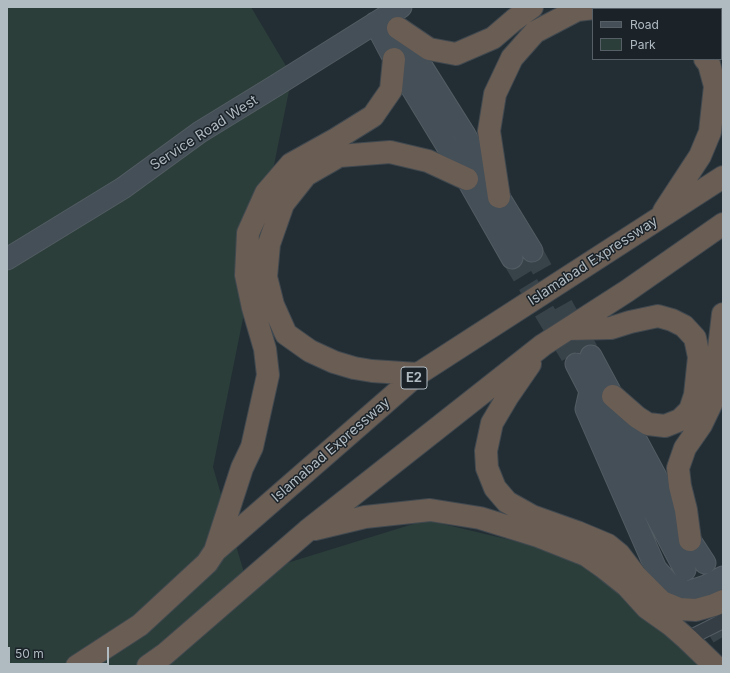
<!DOCTYPE html>
<style>
body{margin:0}
#map{position:relative;width:730px;height:673px;overflow:hidden;background:#232d34;font-family:Inter,sans-serif}
canvas{display:block}
.frame{position:absolute;inset:0;border:8px solid #b0bac1;pointer-events:none}
.legend{position:absolute;left:592px;top:8px;width:130px;height:52px;box-sizing:border-box;background:#1b2329;border:1px solid #575f66;margin:0;padding:5px 7px;list-style:none;font-size:12px;color:#b0bac1}
.legend li{display:flex;align-items:center;gap:8px;height:20px}
.legend b{width:20px;border:1px solid #575f66}
.scale{position:absolute;left:8px;top:647px;width:101px;height:18px;box-sizing:border-box;border:2px solid #b0bac1;border-top:0;padding-left:5px;font-size:12px;line-height:14px;white-space:nowrap;color:#b0bac1;-webkit-text-stroke:3px #1b2329;paint-order:stroke}
</style>
<div id="map">
<canvas width="730" height="673"></canvas>
<div class="frame"></div>
<ul class="legend">
<li><b style="height:5px;background:#444f57"></b>Road</li>
<li><b style="height:11px;background:#2b3e3a"></b>Park</li>
</ul>
<div class="scale">50 m</div>
</div>
<script>
const c = document.querySelector('canvas').getContext('2d');
c.lineJoin = 'round';
function paint(path, color) {
  c.fillStyle = color;
  c.fill(path, 'evenodd');
}
function trace(path, color, width, dash) {
  c.strokeStyle = color;
  c.lineWidth = width;
  c.lineCap = dash ? 'butt' : 'round';
  c.setLineDash(dash || []);
  c.stroke(path);
}
function label(font, color, halo, rows, align = 'center') {
  c.font = font + ' Inter,sans-serif';
  c.lineWidth = 3;
  c.setLineDash([]);
  c.textBaseline = 'middle';
  c.strokeStyle = halo;
  c.fillStyle = color;
  for (const [text, x, y, turn = 0] of rows) {
    c.save();
    c.translate(x, y);
    c.rotate((+turn || 0) * Math.PI / 180);
    c.textAlign = isNaN(turn) ? turn : align;
    if (halo) c.strokeText(text, 0, 0);
    c.fillText(text, 0, 0);
    c.restore();
  }
}
paint(new Path2D(`
 M 7,7 L 251,7 L 292,76 L 213,467 L 245,576 L 426,520 L 574,555 L 708,666 L 11,666 L 7,659 Z`), '#2b3e3a');
trace(new Path2D(`
 M 532,251 L 591,356
 M 512,258 L 576,364
 M 697,592 L 723,638`), '#384249', 21, [21, 10]);
const street = new Path2D(`
 M 687,639 L 723,621`);
const secondary = new Path2D(`
 M 375,23 L 394,59 L 467,179 L 512,258
 M 397,27 L 465,135 L 499,197 L 532,251
 M 7,259 L 123,188 L 200,132 L 275,86 L 401,7
 M 591,356 L 690,540 L 705,563
 M 576,364 L 590,391 L 685,570
 M 590,391 L 586,409 L 656,569 L 672,587 L 688,592 L 706,586 L 723,577`);
const highway = new Path2D(`
 M 624,7 L 629,9
 M 685,7 L 689,9
 M 398,28 L 429,49 L 456,54 L 493,38 L 514,20 L 532,7
 M 721,37 L 723,39
 M 499,197 L 489,131 L 495,94 L 512,58 L 535,32 L 577,10 L 603,7
 M 664,211 L 700,156 L 710,132 L 715,86 L 709,64 L 705,59
 M 569,329 L 611,328 L 630,322 L 658,316 L 672,320 L 684,326 L 695,338 L 699,357 L 695,395 L 690,410 L 680,420 L 665,426 L 648,424 L 637,417 L 613,396
 M 530,364 L 508,396 L 492,423 L 486,451 L 487,468 L 495,488 L 507,502 L 532,516 L 577,532 L 608,545 L 619,554 L 635,575 L 662,602 L 679,609 L 696,610 L 714,605 L 723,601
 M 418,374 L 372,371 L 354,368 L 334,362 L 310,351 L 286,334 L 273,305 L 266,277 L 269,244 L 283,204 L 306,175 L 339,156 L 390,152 L 428,161 L 467,179
 M 315,529 L 365,517 L 430,510 L 480,518 L 538,536 L 586,555 L 603,567 L 627,586 L 647,608 L 671,625 L 687,639 L 715,666
 M 690,540 L 686,510 L 680,486 L 678,468 L 685,448 L 701,425 L 713,400 L 723,314
 M 215,551 L 242,468 L 252,447 L 268,375 L 265,349 L 253,308 L 246,275 L 248,233 L 266,193 L 291,164 L 336,139 L 373,116 L 391,90 L 394,59
 M 77,666 L 140,625 L 207,563 L 215,551 L 418,374 L 723,177
 M 148,666 L 165,654 L 307,531 L 543,345 L 627,291 L 723,224`);
trace(street, '#535c63', 16);
trace(secondary, '#535c63', 23);
trace(highway, '#40494f', 24);
trace(street, '#363e45', 14);
trace(secondary, '#444f57', 21);
trace(highway, '#6a5d54', 22);
for (const [x, y, w] of [
 [414,378,26]
]) {
  const box = new Path2D();
  box.roundRect(x - w / 2, y - 11, w, 22, 3);
  c.fillStyle = '#1b2329';
  c.fill(box);
  trace(box, '#b0bac1', 1);
}
label('bold 13px', '#b0bac1', null, [
 ["E2",414,378]
]);
label('14px', '#b0bac1', '#1b2329', [
 ["Service Road West",204,133,-33],
 ["Islamabad Expressway",593,261,-33],
 ["Islamabad Expressway",331,450,-41]
]);
</script>
